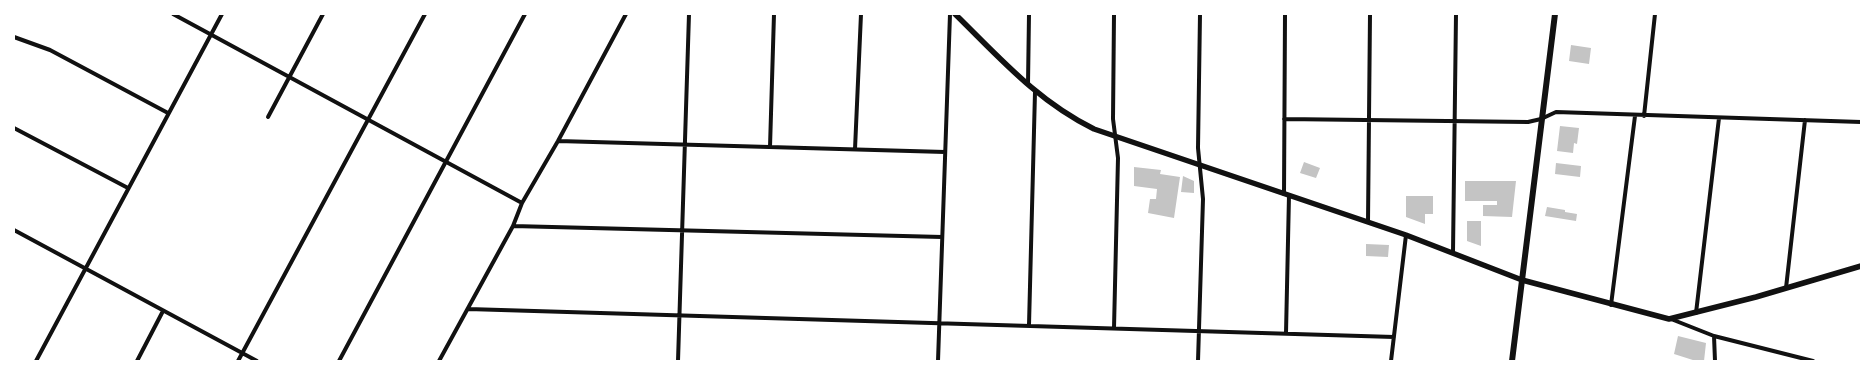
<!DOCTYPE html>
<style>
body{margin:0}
#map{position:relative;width:1875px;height:375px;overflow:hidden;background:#fff;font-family:Poppins,sans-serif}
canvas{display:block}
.frame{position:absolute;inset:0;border:15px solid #fff;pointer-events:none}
</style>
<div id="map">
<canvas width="1875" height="375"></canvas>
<div class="frame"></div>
</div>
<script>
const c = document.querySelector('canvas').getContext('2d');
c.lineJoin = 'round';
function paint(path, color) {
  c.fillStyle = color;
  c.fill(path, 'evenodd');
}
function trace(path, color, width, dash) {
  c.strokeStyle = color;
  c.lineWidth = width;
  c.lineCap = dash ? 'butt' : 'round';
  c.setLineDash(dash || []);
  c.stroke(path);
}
paint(new Path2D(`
 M 1571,45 L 1591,48 L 1589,64 L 1569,61 Z
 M 1560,126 L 1579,128 L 1577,144 L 1574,143 L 1573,153 L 1557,151 Z
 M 1304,162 L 1320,168 L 1316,178 L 1300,173 Z
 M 1556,163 L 1581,166 L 1580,177 L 1555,174 Z
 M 1134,167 L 1161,170 L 1160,174 L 1180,177 L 1174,218 L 1148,213 L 1150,199 L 1156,199 L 1157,189 L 1134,186 Z
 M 1183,176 L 1194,181 L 1194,193 L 1181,192 Z
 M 1465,181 L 1516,181 L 1512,217 L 1483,216 L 1483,205 L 1497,205 L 1497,201 L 1465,201 Z
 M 1406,196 L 1433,196 L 1433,214 L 1425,214 L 1425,224 L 1406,217 Z
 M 1547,207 L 1565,210 L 1565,212 L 1577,214 L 1576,221 L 1545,216 Z
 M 1467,221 L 1481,221 L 1481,246 L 1467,241 Z
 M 1366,244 L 1389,245 L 1388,257 L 1366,256 Z
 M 1678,336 L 1706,343 L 1704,361 L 1696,361 L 1674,354 Z`), '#c4c4c4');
trace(new Path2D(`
 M 173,14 L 522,203
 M 14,37 L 50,50 L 168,113
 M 1028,84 L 1029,14
 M 1644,116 L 1655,14
 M 268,117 L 323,14
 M 1284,119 L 1528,122 L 1541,119 L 1556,112 L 1861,122
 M 14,128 L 128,188
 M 558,141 L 945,152
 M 770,147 L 774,14
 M 855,149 L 861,14
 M 1284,194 L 1285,14
 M 1368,222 L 1370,14
 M 513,226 L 942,237
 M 14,230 L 257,361
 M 1453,252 L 1456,14
 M 1786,288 L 1805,120
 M 1611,305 L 1635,116
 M 468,309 L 1394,337
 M 1696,313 L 1719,118
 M 1671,319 L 1714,336 L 1813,361
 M 1029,325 L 1035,92
 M 1114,328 L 1118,158 L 1113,119 L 1114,14
 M 1286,333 L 1289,195
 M 1714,336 L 1715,361
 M 36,361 L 222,14
 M 137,361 L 163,311
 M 238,361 L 425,14
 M 339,361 L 525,14
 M 439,361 L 513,226 L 522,203 L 558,141 L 626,14
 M 678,361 L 689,14
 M 938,361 L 950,14
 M 1198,361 L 1203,199 L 1198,148 L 1200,14
 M 1391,361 L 1406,235`), '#111', 4);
trace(new Path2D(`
 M 955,14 C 999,57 1037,101 1094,129 L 1406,235 L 1522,280 L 1669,319 L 1756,297 L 1861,266`), '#111', 5.5);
trace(new Path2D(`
 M 1512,361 L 1555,14`), '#111', 6);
</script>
